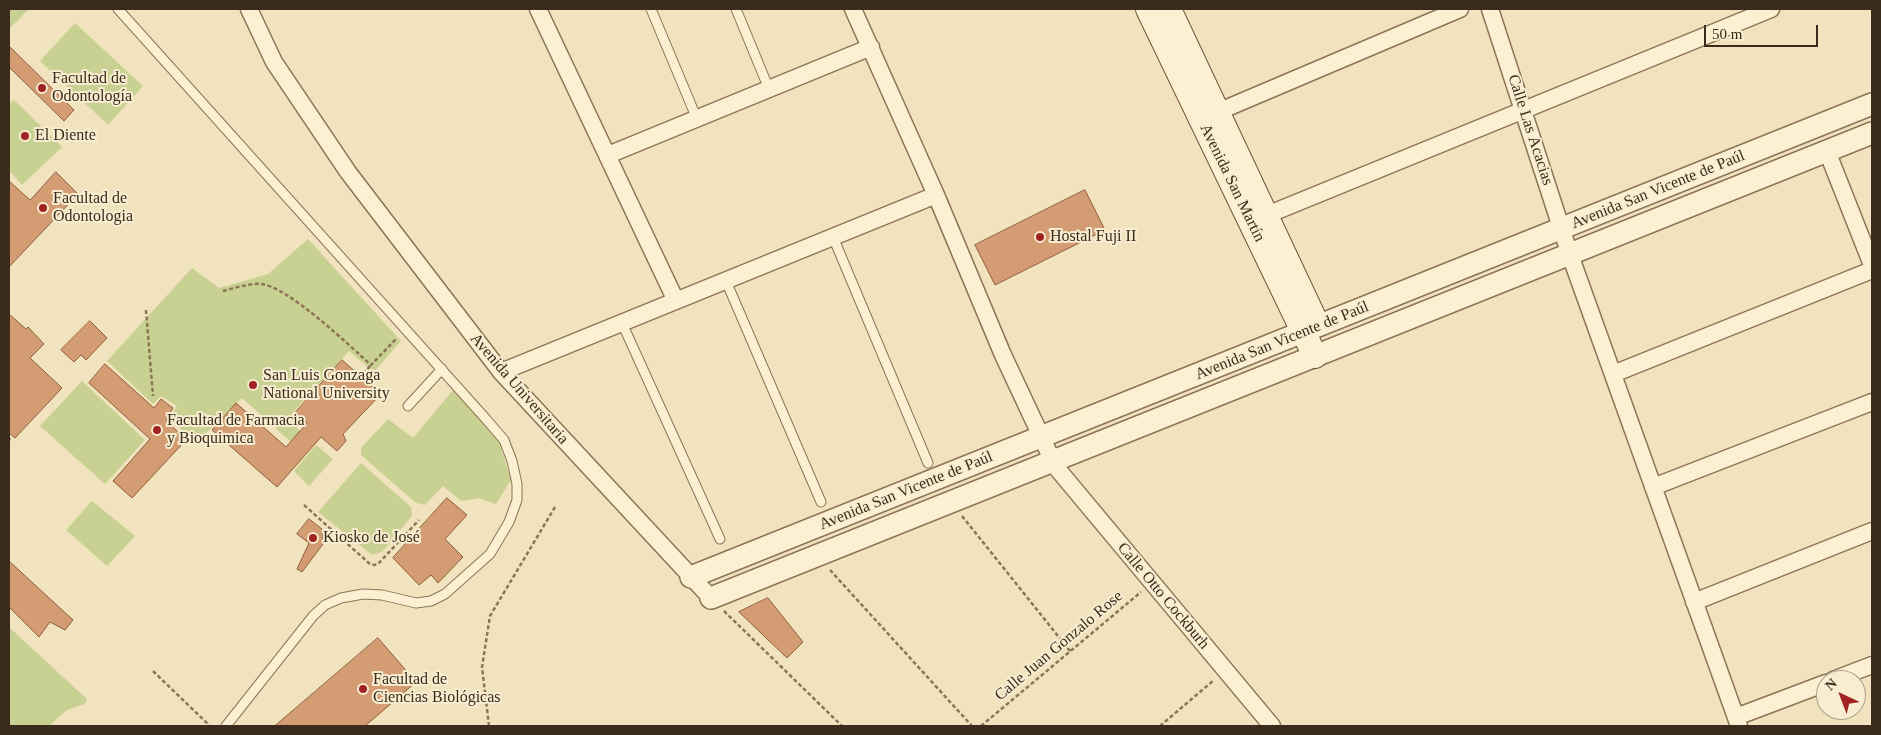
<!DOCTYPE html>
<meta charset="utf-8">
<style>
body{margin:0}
#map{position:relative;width:1881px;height:735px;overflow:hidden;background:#f2e3bf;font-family:Georgia,serif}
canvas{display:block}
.frame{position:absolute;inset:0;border:10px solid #3a2b1c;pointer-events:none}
.north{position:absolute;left:1816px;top:670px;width:50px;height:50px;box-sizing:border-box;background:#f8edd0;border:1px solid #ac9f88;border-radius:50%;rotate:317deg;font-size:14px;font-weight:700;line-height:20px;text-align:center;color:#3a2b1c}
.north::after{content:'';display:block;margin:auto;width:18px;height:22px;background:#a02221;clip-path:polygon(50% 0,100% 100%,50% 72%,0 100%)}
.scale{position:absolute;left:1704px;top:25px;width:114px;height:22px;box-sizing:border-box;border:2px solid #3a2b1c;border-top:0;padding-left:6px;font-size:15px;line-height:18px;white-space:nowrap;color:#3a2b1c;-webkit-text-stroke:4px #f8edd0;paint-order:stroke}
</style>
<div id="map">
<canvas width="1881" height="735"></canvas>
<div class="frame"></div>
<div class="north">N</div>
<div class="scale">50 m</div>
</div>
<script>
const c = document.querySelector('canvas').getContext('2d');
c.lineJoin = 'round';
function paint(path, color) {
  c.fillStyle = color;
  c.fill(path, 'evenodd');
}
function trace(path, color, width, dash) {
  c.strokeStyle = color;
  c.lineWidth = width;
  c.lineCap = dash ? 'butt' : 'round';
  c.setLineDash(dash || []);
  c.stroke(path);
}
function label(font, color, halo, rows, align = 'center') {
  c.font = font + ' Georgia,serif';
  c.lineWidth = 4;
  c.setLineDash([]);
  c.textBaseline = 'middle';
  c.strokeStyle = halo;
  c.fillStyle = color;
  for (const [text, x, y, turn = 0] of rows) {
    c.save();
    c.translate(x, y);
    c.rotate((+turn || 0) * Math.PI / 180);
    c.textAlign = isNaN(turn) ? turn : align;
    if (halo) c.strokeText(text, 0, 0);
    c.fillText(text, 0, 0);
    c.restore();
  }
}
paint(new Path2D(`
 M 9,9 L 29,9 L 9,29 Z
 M 75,23 L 143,86 L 108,125 L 40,61 Z
 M 14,100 L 62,147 L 22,185 L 9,170 L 9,104 Z
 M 308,239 L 401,341 L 374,372 L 349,351 L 288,418 L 301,432 L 291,442 L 242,398 L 197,442 L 169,419 L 177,406 L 161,396 L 153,404 L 107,361 L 192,268 L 219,288 L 268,274 Z
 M 82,381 L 145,440 L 105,484 L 40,426 Z
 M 453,390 L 497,437 L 511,480 L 496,504 L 479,498 L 461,501 L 443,486 L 425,505 L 416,503 L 361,455 L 361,448 L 388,419 L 413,438 Z
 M 316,445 L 333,459 L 309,486 L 294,471 Z
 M 361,463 L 411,507 L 412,516 L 382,552 L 372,555 L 318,512 Z
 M 92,501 L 135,536 L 107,566 L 66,530 Z
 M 9,627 L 87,699 L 85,704 L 67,710 L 49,726 L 9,726 Z`), '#c8d192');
const building = new Path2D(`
 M 9,46 L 74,110 L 64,121 L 9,67 Z
 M 56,172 L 78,194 L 9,267 L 9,181 L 30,200 Z
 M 1085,190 L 1105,230 L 995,285 L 975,245 Z
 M 9,314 L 26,329 L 28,327 L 44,344 L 30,358 L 62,388 L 15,438 L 9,433 Z
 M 90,321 L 107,338 L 86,360 L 81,355 L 74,362 L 61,350 Z
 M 342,360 L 381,394 L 343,434 L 346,441 L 337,451 L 321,437 L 277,487 L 212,430 L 236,403 L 286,447 L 307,423 L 296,412 Z
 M 105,364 L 154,408 L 161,399 L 173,408 L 166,420 L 186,440 L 132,498 L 113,481 L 150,439 L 89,383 Z
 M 447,498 L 467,515 L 445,539 L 463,557 L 438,583 L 431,575 L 419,585 L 393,558 Z
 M 309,519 L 322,529 L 323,544 L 302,572 L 297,569 L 309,543 L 297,534 Z
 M 9,561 L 73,620 L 65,630 L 50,622 L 39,637 L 9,607 Z
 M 768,598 L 803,642 L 787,658 L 739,612 Z
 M 378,638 L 416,682 L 400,696 L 365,726 L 275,726 Z`);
paint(building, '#d39c72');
trace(building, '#8d5c3a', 1);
const service = new Path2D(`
 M 118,9 L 486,419 L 504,440 L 512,461 L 517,484 L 517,500 L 509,522 L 490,554 L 445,594 L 431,601 L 416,603 L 382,595 L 363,594 L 341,598 L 325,605 L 313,616 L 226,726
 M 651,9 L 697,119
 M 736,9 L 769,89
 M 833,237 L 928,463
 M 726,281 L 821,502
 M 622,323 L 720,539
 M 408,406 L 442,369`);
const minor = new Path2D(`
 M 249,9 L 274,62 L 348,172 L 501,372 L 711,598
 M 538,9 L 676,301
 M 853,9 L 936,195 L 1003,355 L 1055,466 L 1272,726
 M 1490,9 L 1569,252 L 1739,726
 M 1208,116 L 1460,9
 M 1827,151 L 1872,265
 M 608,155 L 871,47
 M 1257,219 L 1771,9
 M 501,372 L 936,195
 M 1613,374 L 1872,270
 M 1653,487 L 1872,402
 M 1694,602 L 1872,531
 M 1833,680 L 1872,665
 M 1736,717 L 1826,683`);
const tertiary = new Path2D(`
 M 691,577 L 1872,104
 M 711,598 L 1872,133`);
const secondary = new Path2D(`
 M 1148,9 L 1315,356
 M 1169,9 L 1317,324`);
trace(service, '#8c7456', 11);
trace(minor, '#8c7456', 19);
trace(tertiary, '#8c7456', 24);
trace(secondary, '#6e5439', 26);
trace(new Path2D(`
 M 223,291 C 235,288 249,283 261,284 C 287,286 349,345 371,365 L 397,338
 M 146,310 L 153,396
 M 363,374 L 371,365
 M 9,440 L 10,438
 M 304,505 L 370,564 L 374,565 L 378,564 L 419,520
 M 962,516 L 1070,651
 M 830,570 L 972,726
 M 724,611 L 842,726
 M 153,671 L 210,726
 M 489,726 L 482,667 L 490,616 L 555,507
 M 981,726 L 1141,592
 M 1160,726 L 1214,680`), '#8c7456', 2.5, [4, 2.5]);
trace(service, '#fcf0d3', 9);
trace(minor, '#fcf0d3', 16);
trace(tertiary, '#fcf0d3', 21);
trace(secondary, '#fcf0d3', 24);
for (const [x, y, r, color] of [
 [42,88,5,"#a02221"],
 [25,136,5,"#a02221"],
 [43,208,5,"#a02221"],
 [1040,237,5,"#a02221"],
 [253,385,5,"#a02221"],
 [157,430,5,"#a02221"],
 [313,538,5,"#a02221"],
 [363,689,5,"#a02221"]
]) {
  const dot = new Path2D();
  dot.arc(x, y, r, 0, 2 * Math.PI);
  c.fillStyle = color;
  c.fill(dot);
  trace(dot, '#f8edd0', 2);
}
label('16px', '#3a2b1c', '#f8edd0', [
 ["Facultad de",52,79],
 ["Odontología",52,97],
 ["El Diente",35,136],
 ["Facultad de",53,199],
 ["Odontologia",53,217],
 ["Hostal Fuji II",1050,237],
 ["San Luis Gonzaga",263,376],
 ["National University",263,394],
 ["Facultad de Farmacia",167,421],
 ["y Bioquimica",167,439],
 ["Kiosko de José",323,538],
 ["Facultad de",373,680],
 ["Ciencias Biológicas",373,698]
], 'left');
label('16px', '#3a2b1c', '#f8edd0', [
 ["Calle Las Acacias",1530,130,72],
 ["Avenida San Martín",1232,183,64],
 ["Avenida San Vicente de Paúl",1658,190,-22],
 ["Avenida San Vicente de Paúl",1282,341,-22],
 ["Avenida Universitaria",519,389,49],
 ["Avenida San Vicente de Paúl",906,491,-22],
 ["Calle Otto Cockburh",1163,596,50],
 ["Calle Juan Gonzalo Rose",1059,646,-40]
]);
</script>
